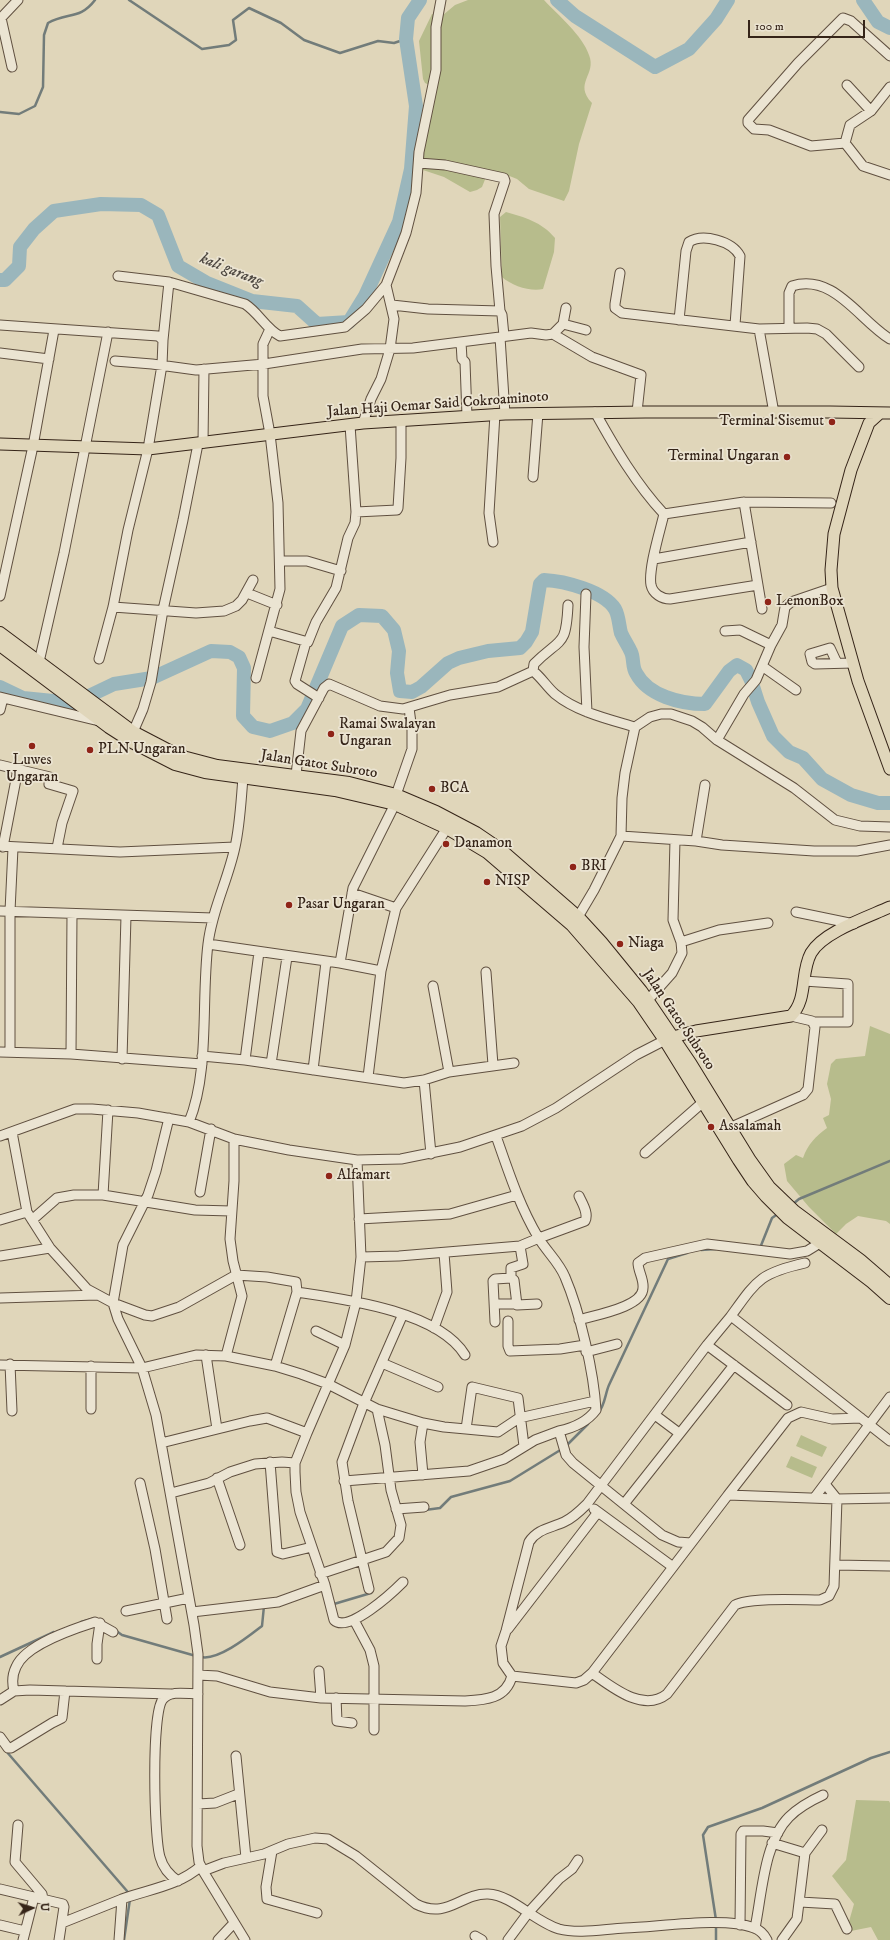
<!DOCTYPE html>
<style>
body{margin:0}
#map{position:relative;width:890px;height:1940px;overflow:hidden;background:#e0d6ba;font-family:"IM FELL DW Pica",serif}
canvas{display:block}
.north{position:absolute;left:12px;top:1888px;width:40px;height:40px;-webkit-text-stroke:3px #ebe4d2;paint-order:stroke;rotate:86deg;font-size:11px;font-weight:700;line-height:16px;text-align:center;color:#352418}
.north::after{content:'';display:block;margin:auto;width:14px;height:18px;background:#352418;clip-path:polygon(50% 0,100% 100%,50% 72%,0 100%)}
.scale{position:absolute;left:748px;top:20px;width:117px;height:18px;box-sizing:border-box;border:2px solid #352418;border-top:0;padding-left:5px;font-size:12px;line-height:14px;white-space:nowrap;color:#352418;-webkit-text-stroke:3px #ebe4d2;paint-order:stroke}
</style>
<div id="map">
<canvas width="890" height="1940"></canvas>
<div class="north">U</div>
<div class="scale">100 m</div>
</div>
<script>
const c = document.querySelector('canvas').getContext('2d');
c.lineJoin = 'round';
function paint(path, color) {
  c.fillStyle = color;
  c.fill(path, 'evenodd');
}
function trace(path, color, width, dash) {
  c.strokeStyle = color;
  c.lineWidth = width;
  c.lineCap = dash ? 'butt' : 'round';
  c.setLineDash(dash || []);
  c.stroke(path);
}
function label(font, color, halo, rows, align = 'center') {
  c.font = font + ' "IM FELL DW Pica",serif';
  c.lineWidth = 3.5;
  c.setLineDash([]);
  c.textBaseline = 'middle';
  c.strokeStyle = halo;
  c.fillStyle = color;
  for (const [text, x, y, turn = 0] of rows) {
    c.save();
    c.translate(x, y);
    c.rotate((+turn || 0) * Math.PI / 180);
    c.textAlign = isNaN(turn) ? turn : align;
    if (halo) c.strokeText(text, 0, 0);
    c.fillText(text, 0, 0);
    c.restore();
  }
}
paint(new Path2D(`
 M 468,0 L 544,0 C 558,15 583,36 589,55 C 597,75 573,83 592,103 L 579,144 L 569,191 L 564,201 L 529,189 L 517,179 L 507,175 L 486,177 L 482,187 L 477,190 L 470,192 L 444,177 L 423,170 L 424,141 L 436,88 L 425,83 L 423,79 L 419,41 L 432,14 L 443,15 L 455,5 Z
 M 506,212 C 524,217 542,222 555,238 L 554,252 L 543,289 C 531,292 512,286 502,277 L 500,217 Z
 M 870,1026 L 890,1034 L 890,1224 L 886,1221 L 858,1216 L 846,1224 L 836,1234 L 809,1207 L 787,1181 L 784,1164 L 796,1155 L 803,1158 C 808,1144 815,1137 827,1128 L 823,1118 L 829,1115 L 831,1099 L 827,1084 L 831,1064 L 836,1059 L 865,1056 Z
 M 801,1435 L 827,1447 L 822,1457 L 796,1446 Z
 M 791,1456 L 817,1467 L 812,1478 L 786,1467 Z
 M 856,1800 L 889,1801 L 890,1803 L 890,1940 L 878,1940 L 871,1927 L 846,1932 L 854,1904 L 832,1876 L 846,1860 Z`), '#b7bc8c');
trace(new Path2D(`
 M 129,0 L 202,49 L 229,45 L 236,40 L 233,20 L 249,8 L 281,23 L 304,40 L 340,53 L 378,41 L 394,43 L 406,39
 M 0,112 L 19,114 L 35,106 L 43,87 L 44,35 L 48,23 C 67,12 80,20 95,0
 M 793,1204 L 799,1199 L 890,1161
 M 760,1248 L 772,1218 L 779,1213
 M 701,1250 L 716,1249
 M 598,1413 C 605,1406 605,1394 609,1385 C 629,1343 648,1301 668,1259 L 687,1253
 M 566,1446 L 588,1424
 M 425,1510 L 440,1508 L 451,1497 L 510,1481 L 562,1449
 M 333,1602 L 334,1604 L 371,1593
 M 81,1622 L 92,1619
 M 115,1630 L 122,1635 L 196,1656
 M 0,1657 L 54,1632
 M 201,1657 C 218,1661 249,1636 262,1626 L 264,1606
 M 6,1751 L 127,1891 L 128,1894
 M 716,1920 L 703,1835 L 708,1827 L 762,1808 L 871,1758 L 890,1752
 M 124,1940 L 130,1899
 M 716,1940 L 716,1925`), '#727c7a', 2.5);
trace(new Path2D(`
 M 557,0 L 575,16 L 655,67 L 689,49 L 716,19 L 728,0
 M 863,0 L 878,22 L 890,28
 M 0,280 L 5,280 L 19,266 L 20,247 L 34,229 L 54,211 L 101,204 L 141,205 L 158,215 L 178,266 L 207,283 L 252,301 L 297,306 L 317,324 L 349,322 L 365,296 L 399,222 L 411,169 L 416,106 L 406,39 L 408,18 L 420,0
 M 0,687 L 23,698 L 53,701 L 70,705 L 114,684 L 152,678 L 211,651 L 230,652 L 239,657 L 244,668 L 243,716 L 253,727 L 270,731 L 293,723 L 307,709 L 342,626 L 359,615 L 382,616 L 394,630 L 399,651 L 397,673 L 400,691 L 412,692 L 421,687 L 448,663 L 459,658 L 488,651 L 520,648 L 526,642 L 532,632 L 540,584 L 544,580 C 564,581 604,591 615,609 C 619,616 619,626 621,633 C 624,640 628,645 631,652 C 634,658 632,667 636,673 C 648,696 681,704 705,704 L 729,671 L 737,665 L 746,670 L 751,680 L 758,702 L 773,736 L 789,752 L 803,758 L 822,779 L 851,795 L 878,803 L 890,803`), '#9ab6bc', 14);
const minor = new Path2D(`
 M 1,18 L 12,67
 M 0,19 L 18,0
 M 890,56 L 851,21 L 843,18 L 798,63 L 748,120 L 748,123 L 754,129 L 769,130 L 811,146 L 845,143 L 863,166 L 890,175
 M 871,111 L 890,87
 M 845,143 L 850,125 L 871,111 L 847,85
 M 419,163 L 445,165 L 504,178 L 505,181 L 494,214 L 496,266 L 500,311
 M 620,273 L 615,304 L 615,308 L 622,313 L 759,329 L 807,328 L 817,329 L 826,334 L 859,367
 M 118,276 L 169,282
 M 392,305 L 428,309 L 500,311 L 502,315 L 504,336
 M 679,320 L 686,251 L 689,242 C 703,233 732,241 740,256 L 735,325
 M 563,324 L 586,330
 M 0,325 L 158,336 L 163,340 L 162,365 L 148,449 L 128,530 L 113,607 L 99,659
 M 789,328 L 789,293 L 792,286 C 834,273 859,320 890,339
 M 759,329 L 774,413
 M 553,334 L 592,357 L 641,375 L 637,412
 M 500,337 L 531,333 L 546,335 L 553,334 L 563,324 L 566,308
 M 163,340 L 169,282 L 245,304 C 259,313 266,329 280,336 L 345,327 L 366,309 L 386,285
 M 461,342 L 462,359 L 465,362 L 467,416
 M 0,353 L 49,359
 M 115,361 L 152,364 L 196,370 L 264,364 L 362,349 L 413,348 L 500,337 L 505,414
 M 595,412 C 615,448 636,484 664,514 C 660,531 648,569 651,585 C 653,594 662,599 670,599 L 758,585
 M 363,423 L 371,399 L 381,379 L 390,349 L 394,319 L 386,285 L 406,233 L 416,193 L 419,152 L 436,70 L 436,27 L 441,0
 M 203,443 L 204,369
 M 533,477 L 538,413
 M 744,502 L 762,609
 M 356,512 L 397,510 L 398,508 L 401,458 L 401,420
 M 664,514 L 744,502 L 831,503
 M 493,542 L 489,513 L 495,414
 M 654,559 L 751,542
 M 280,561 L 307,561 L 341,571
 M 247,593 L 277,605
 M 586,594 L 584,647 L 587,712
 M 0,596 L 33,446 L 54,330
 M 113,607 L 196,613 L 224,611 L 236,606 L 242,600 L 253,580
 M 269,631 L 308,642 L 316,622 L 336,588 L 348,538 L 355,523 L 356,512 L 350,425
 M 725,631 L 740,630 L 771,645
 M 306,642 L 295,681 L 297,684 L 319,698
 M 39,662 L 64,553 L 108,332
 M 837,663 L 830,648 L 810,654 L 812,662 L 815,664 L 853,663
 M 762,666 L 796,690
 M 533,671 L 534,664 C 561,637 566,648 568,605
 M 256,678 L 280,589 L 278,503 L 270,434 L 263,396 L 263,344 L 270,329
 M 0,697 L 99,721
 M 0,710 L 3,698
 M 133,732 L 143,709 L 151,682 L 163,610 L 183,520 L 198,444
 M 717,740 L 744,694 L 756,680 L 771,645 L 782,625 L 785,607 L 791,602 L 832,588
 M 0,765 L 50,777 L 49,784 L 73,791 L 62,823 L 57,848
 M 296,775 L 301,731 L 324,688 L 329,684 L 380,706 L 403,709 L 450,695 L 498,687 L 533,671 C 541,677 547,687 555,694 C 577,712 608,719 635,727
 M 396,795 L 412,749 L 412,730 L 409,708
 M 621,836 L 696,841 L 722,845 L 814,851 L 857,851 L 890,845
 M 696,841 L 705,785
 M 0,846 L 120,852 L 235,847
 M 3,847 L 18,769
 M 352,893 L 396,908
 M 0,911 L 213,918
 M 796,912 L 854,924
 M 578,917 L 594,890 L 621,836 L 622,798 L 625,773 L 635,727 L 650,717 L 661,714 L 671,714 L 692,721 L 702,727 L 717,740 L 794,788 L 835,820 L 860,826 L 890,827
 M 681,942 L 719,930 L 768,923
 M 208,944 L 340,963 L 381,971
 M 340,963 L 353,888 L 395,804
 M 486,972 L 493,1065
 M 804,981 L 848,984 L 848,1022 L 814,1022
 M 433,986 L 449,1072
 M 648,1000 L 672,973 L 682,953 L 681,942 L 673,920 L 675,840
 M 10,1051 L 10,911 L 13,848
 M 0,1052 L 71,1054 L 202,1064
 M 71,1054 L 72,914
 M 202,1056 L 245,1060 L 404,1083 L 424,1080 L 449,1072 L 514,1063
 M 122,1059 L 126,916
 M 245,1060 L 259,952
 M 271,1064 L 287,957
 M 313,1070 L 326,962
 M 368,1077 L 381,971 L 396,908 L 447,828
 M 424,1080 L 431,1154
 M 169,1118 L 156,1171 L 148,1195 L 123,1245 L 113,1303 L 118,1319 L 142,1368 L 156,1415 L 194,1625 L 198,1654 L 197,1846 L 199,1862 L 203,1871 L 245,1940
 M 189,1122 C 210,1071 201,1000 208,944 C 212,910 228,880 235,847 C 240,825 241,800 243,778
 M 729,1128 L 803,1095 L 808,1089 L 815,1027 L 812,1021 L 791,1016
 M 12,1132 L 27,1212
 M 0,1136 L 75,1109 L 92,1109 L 138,1113 L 189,1122 L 234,1139 L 289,1150 L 357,1160 L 401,1159 L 460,1147 L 522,1126 L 556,1108 L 636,1055 L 671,1037
 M 496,1136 C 508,1170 519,1205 538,1237 C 546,1251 559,1262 565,1277 C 580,1312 594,1373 596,1410 C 587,1422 573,1428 559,1431
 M 645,1153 L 702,1103
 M 357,1160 L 361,1257 L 356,1302 L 345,1345 L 307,1433 L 295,1463 L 295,1472 L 296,1492 L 300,1512 L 325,1585 L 334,1620 C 348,1634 393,1592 403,1582
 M 200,1192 L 211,1129
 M 103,1195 L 108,1110
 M 359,1219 L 450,1214 L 517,1195
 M 0,1220 L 27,1212 L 50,1248 L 87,1289 L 113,1303 L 145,1315 L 152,1316 L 179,1307 L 236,1275 L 267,1277 L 296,1282 L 297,1292 C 344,1299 438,1311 465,1355
 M 32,1220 L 57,1198 L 74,1195 L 103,1195 L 195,1210 L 231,1211
 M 0,1256 L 50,1248
 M 361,1257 L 399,1256 L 520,1246 L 539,1238 L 585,1221 C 589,1213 582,1203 579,1196
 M 805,1263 C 760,1273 757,1280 731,1316 L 890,1441
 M 511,1278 L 514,1280 L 517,1305 L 537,1304
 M 0,1298 L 97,1295
 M 495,1304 L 517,1304
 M 579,1320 C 595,1315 643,1307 643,1288 C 644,1279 638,1271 638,1263 L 645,1258 L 707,1244 L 790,1254 L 807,1251 L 820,1243
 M 508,1321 L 508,1346 L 510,1351 L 560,1349 L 585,1345
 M 495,1322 L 493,1281 L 495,1279 L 511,1278 L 511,1268 L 523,1264 L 520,1246
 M 434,1328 L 447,1292 L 444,1253
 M 316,1331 L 345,1345
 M 707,1345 L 731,1316
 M 586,1352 L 617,1344
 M 206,1355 L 217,1429
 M 226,1356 L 242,1296 L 233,1261 L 230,1239 L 234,1181 L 234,1139
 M 382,1363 L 438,1387
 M 10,1364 L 12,1411
 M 0,1365 L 142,1368 L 196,1355 L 226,1356 L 275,1366 L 301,1374 L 328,1384 L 377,1409 L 423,1423
 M 91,1366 L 91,1409
 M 275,1366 L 297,1292
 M 655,1415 L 679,1433
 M 466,1429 L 498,1432 L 519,1418 L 595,1401
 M 161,1443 L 250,1421 L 267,1418 L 307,1433
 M 270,1462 L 277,1552 L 283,1554 L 312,1547
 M 423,1475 L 420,1442 L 423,1423 L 444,1427 L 466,1429 L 472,1387 L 518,1398 L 524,1446
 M 217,1478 L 240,1545
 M 344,1481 L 469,1471 L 504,1459 L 535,1440 L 559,1431 L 566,1455 L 573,1463 L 662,1535 L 678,1542 L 691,1543
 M 140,1483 L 155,1549 L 167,1619
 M 825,1484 L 837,1499 L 834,1586 L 829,1596 L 820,1600 C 801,1600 750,1597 735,1605 L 667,1694 C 643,1713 612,1687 592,1673 L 728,1495 L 837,1499 L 890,1498
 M 171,1493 L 209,1483 L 230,1472 L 255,1464 L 282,1462 L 295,1463
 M 728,1495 L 788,1418 L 801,1412 L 832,1419 L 861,1418
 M 815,1497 L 890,1397
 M 624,1504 L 734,1365
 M 396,1509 L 424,1507
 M 594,1509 L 673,1567
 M 835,1565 L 890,1566
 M 320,1574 L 386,1552 L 399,1538 L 401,1525 L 391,1490 L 385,1445 L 377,1409
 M 369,1589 L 348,1501 L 342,1462 L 364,1403 L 403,1314
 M 126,1611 L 189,1598
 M 192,1612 L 278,1602 L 325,1585
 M 354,1620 L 370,1650 L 374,1666 L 374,1730
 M 508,1629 L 598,1512
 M 97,1659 L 97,1644 L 100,1623
 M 319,1671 L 321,1698
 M 198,1675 L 217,1676 L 270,1692 L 321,1698 L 465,1701 C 485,1700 506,1699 512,1676 L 576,1683 L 584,1680 L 592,1673
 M 512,1676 L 503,1663 L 501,1646 L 506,1631 L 529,1542 C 537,1529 551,1528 564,1522 C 573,1518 580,1511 587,1504 L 707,1345 L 787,1405
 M 14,1691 C 12,1683 12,1675 16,1667 C 25,1645 73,1629 95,1622 L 113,1632
 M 336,1698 L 337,1721 L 352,1723
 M 0,1700 L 14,1691 L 30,1690 L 171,1694
 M 0,1737 L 8,1748 L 11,1748 L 52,1723 L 62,1718 L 65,1691
 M 236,1756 L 246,1858
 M 198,1804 L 215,1803 L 238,1794
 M 18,1825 L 15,1862 L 42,1894 L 43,1899
 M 772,1843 L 805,1853
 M 272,1851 L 266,1887 L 267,1899 L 317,1913
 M 203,1871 L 224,1863 L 264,1854 L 288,1844 L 315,1838 L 328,1839 L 356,1856 L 416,1904 C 447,1920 461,1893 488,1894 C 512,1895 535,1922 559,1929 C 579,1934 604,1929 625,1928 C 659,1927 725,1916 754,1928 C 760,1930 764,1934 767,1940
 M 178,1881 C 169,1875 163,1868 160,1857 C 154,1837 151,1712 163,1699 C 171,1690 187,1694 198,1694
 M 0,1889 L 63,1904 L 64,1907 L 59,1940
 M 800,1902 L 835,1904 L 847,1929
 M 62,1923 C 82,1915 102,1907 122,1899 C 150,1889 178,1886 201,1866
 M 0,1925 L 25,1931
 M 740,1925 L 741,1834 L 743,1831 L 763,1831 L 778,1833
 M 755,1928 C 762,1894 764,1842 789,1817 C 799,1807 810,1801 823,1795
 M 475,1936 L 482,1940
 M 23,1940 L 34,1897
 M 119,1940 L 122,1899
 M 218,1940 L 234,1923
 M 508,1940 L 528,1913 L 559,1879 L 572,1869 L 578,1860
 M 782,1940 L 797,1919 L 805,1853 L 822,1830`);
const major = new Path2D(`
 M 879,414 L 869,423 L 851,470 L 834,534 L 831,570 L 832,588 L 858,681 L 890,769
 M 0,444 L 148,449 L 363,423 L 505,414 L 645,412 L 830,412 L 890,413
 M 673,1037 L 696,1031 L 791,1016 C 808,999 800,973 811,953 C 823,932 868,917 890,907`);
const highway = new Path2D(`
 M 0,633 L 133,732 L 179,756 L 217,766 L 349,783 L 396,795 L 436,812 L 476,833 L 501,850 L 578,917 L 601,942 L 641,991 L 690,1063 L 749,1159 L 769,1187 L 794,1211 L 860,1260 L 890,1286
 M 0,645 L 109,727 L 134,743 L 175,764 L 205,772 L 335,790 L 395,804 L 447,828 L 487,852 L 572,925 L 639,1002 L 665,1040 L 739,1160 L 753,1181 L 766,1196 L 788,1218 L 872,1282 L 890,1298`);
trace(minor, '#605040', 11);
trace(major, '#352418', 13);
trace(highway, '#352418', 14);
trace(minor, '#ebe4d2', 9);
trace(major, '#e0d6ba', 11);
trace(highway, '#e0d6ba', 12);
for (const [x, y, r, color] of [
 [832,422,4,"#8f2418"],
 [787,457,4,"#8f2418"],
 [768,602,4,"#8f2418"],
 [331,734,4,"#8f2418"],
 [32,746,4,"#8f2418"],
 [90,750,4,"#8f2418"],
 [432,789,4,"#8f2418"],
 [446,844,4,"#8f2418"],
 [573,867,4,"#8f2418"],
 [487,882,4,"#8f2418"],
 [289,905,4,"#8f2418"],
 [620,944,4,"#8f2418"],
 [711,1127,4,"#8f2418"],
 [329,1176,4,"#8f2418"]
]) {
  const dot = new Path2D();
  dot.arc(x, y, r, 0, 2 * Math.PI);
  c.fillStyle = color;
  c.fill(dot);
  trace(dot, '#ebe4d2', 1.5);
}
label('15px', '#352418', '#ebe4d2', [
 ["Jalan Haji Oemar Said Cokroaminoto",438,405,-4],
 ["Jalan Gatot Subroto",319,765,9],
 ["Jalan Gatot Subroto",678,1020,56]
]);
label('15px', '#352418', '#ebe4d2', [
 ["Terminal Sisemut",824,422,"right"],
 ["Terminal Ungaran",779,457,"right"],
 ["LemonBox",776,602],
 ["Ramai Swalayan",339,725],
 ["Ungaran",339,742],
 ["PLN Ungaran",98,750],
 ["Luwes",32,761,"center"],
 ["Ungaran",32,778,"center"],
 ["BCA",440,789],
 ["Danamon",454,844],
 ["BRI",581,867],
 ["NISP",495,882],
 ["Pasar Ungaran",297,905],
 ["Niaga",628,944],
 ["Assalamah",719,1127],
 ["Alfamart",337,1176]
], 'left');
label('italic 16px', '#4e4841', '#ebe4d2', [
 ["kali garang",231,271,22]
]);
</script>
